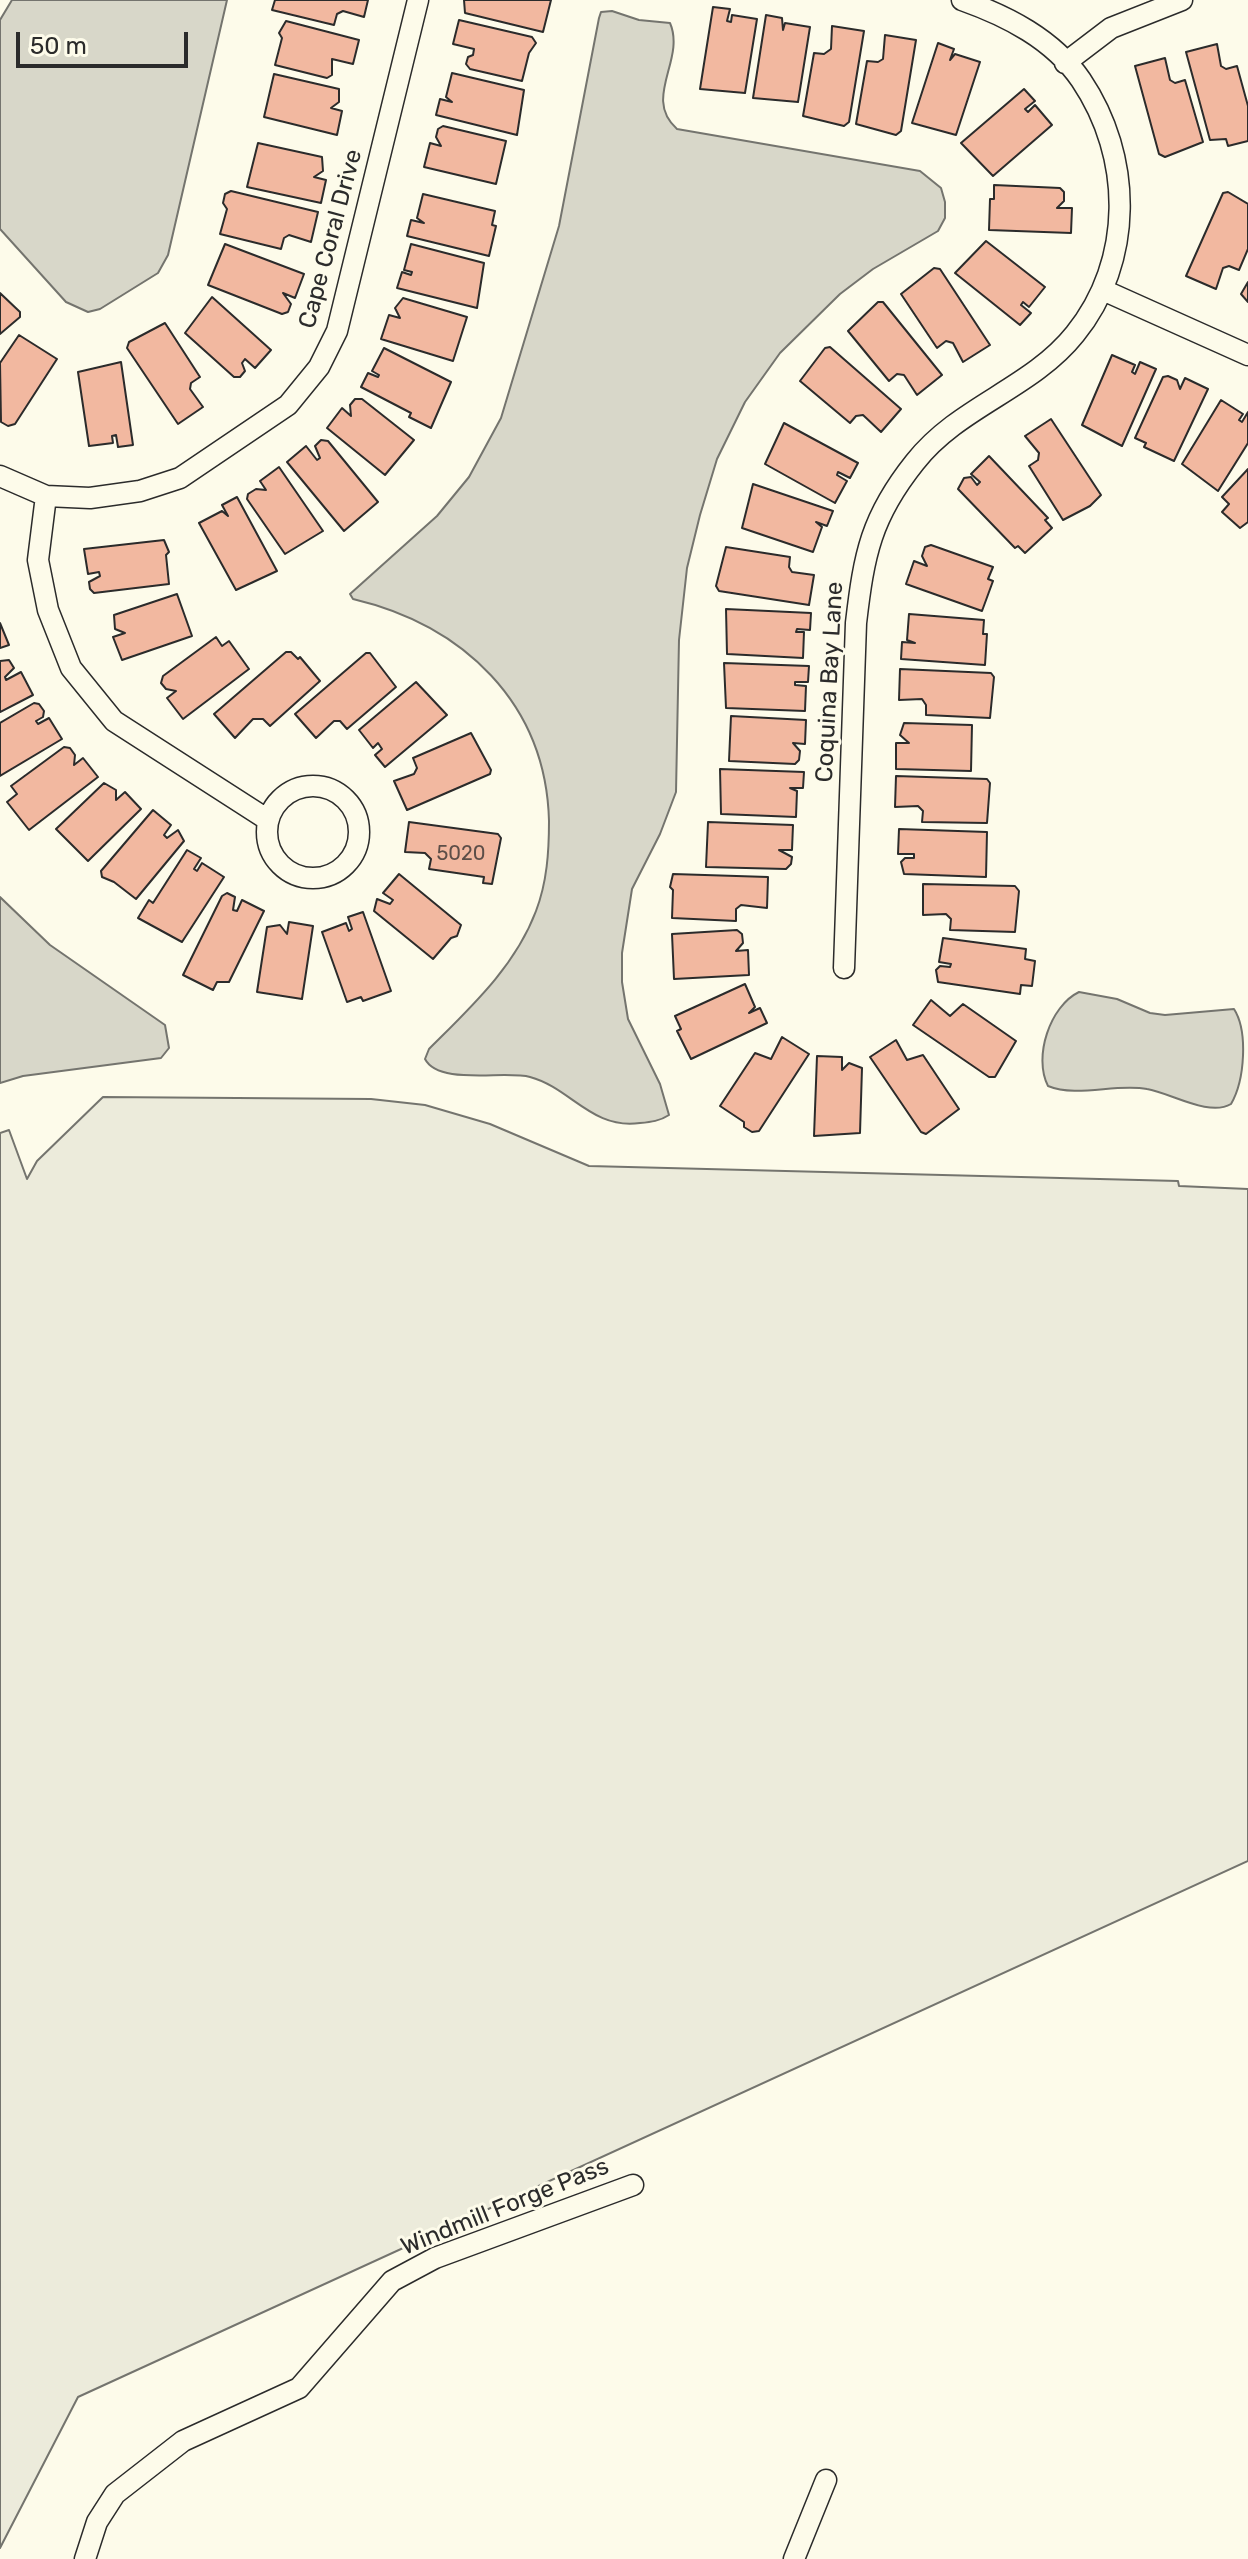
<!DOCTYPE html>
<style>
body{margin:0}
#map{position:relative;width:1248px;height:2559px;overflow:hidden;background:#fdfbea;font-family:Rubik,sans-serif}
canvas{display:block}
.scale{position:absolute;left:16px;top:32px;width:172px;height:36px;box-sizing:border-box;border:4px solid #2b2b2b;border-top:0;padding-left:10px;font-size:24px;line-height:28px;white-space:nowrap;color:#2b2b2b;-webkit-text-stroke:6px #fdfbea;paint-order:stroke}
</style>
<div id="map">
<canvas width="1248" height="2559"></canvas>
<div class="scale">50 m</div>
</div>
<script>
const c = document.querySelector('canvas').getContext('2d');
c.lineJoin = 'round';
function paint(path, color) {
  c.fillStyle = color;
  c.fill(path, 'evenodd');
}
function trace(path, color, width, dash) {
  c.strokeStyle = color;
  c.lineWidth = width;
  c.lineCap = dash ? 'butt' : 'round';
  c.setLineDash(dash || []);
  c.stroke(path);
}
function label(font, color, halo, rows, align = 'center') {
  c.font = font + ' Rubik,sans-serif';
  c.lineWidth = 6;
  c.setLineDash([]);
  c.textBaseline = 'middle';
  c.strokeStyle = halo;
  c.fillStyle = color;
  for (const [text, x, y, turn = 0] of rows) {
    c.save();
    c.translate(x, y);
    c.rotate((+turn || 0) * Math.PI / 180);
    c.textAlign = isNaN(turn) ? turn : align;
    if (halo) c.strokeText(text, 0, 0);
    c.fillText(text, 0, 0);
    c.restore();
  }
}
const green = new Path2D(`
 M 103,1097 L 371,1099 L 425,1105 L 490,1124 L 589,1166 L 1178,1181 L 1179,1186 L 1248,1189 L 1248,1861 L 78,2397 L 0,2548 L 0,1133 L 9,1130 L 27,1179 L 37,1161 Z`);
paint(green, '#ecebdb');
trace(green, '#74746e', 2);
const water = new Path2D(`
 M 12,0 L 227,0 L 168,255 L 158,273 L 100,309 L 88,312 L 66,302 L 0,229 L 0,20 Z
 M 612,11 L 639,20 L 670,23 C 686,60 642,98 677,129 L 920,171 L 941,188 L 945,202 L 945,218 L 938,231 L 873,269 L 840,294 L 780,353 L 745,402 L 717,459 L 700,515 L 687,568 L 679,640 L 676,792 L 660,834 L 632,889 L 622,953 L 622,982 L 628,1019 L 660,1084 L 669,1115 C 660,1121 651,1122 640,1123 C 592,1130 571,1088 530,1077 C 505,1070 439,1086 425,1059 L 429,1049 C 470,1008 515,967 536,911 C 547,882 549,852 549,821 C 546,703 463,625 353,599 L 350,594 L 437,516 L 469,477 L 501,418 L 559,226 L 599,18 L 601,12 Z
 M 0,897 L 50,945 L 165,1025 L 169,1048 L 161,1058 L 23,1076 L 0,1083 Z
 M 1079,992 L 1117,999 L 1150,1013 L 1165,1015 L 1234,1009 C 1248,1031 1245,1080 1231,1104 C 1209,1117 1171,1093 1147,1089 C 1116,1083 1077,1098 1048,1086 C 1033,1057 1050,1006 1079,992 Z`);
paint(water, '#d8d7c9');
trace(water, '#74746e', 2);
const building = new Path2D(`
 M 275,0 L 368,0 L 364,17 L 343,11 L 337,14 L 334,25 L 272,10 Z
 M 464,0 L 551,0 L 543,32 L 465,13 Z
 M 713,7 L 730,9 L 727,21 L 731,22 L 732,15 L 757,19 L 745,93 L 700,89 Z
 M 766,15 L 782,18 L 783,30 L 785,23 L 810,27 L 798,102 L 753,98 Z
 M 459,20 L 532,37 L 536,43 L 529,53 L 522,81 L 470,69 L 466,64 L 468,57 L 473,55 L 474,49 L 453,44 Z
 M 286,21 L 359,40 L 353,64 L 332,59 L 332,75 L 327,78 L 275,65 L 282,38 L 279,33 Z
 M 832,26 L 864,31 L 849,122 L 844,126 L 803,116 L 814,53 L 824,54 L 831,49 Z
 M 885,35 L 916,40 L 901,131 L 896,135 L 856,124 L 867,61 L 878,62 L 883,59 Z
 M 938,43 L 954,49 L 950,60 L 955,54 L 980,62 L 956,135 L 912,123 Z
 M 1217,44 L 1221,66 L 1226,69 L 1237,66 L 1248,106 L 1248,141 L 1228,146 L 1226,139 L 1210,140 L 1186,52 Z
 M 1165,58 L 1170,80 L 1175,83 L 1185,80 L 1203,142 L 1165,157 L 1159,154 L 1135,66 Z
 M 452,73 L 524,90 L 517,135 L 436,115 L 440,99 L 452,102 L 446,97 Z
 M 274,74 L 339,89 L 339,102 L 331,108 L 342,111 L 337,135 L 264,117 Z
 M 1024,89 L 1035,101 L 1025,109 L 1028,112 L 1035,105 L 1052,125 L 993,176 L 961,143 Z
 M 443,126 L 506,141 L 496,184 L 424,167 L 430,143 L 441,146 L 436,137 L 438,129 Z
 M 258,143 L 322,157 L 323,171 L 314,177 L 326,180 L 321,203 L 247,187 Z
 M 994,185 L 1060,188 L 1064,192 L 1064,201 L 1057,208 L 1072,208 L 1071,233 L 989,230 L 990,199 L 994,199 Z
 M 231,191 L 318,212 L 311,242 L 289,235 L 284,238 L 281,249 L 220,234 L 227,209 L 223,203 L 225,194 Z
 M 1228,192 L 1248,204 L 1248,249 L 1239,270 L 1229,266 L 1223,268 L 1216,289 L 1186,276 L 1223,193 Z
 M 423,194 L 495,211 L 492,225 L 496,226 L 489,256 L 407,236 L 411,220 L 424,223 L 417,218 Z
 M 986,241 L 1045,287 L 1029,307 L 1023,302 L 1021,305 L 1031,313 L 1020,325 L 955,273 Z
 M 225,244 L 304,274 L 295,298 L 283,293 L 291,304 L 288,312 L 282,314 L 208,285 Z
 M 411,244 L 484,263 L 477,308 L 397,288 L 402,272 L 411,275 L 412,272 L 404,270 Z
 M 934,268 L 940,269 L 990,345 L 963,362 L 953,343 L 946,341 L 937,348 L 901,294 Z
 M 1248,282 L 1248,302 L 1241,294 Z
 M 0,293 L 20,312 L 20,317 L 0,334 Z
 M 212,297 L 271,350 L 255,368 L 245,359 L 242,363 L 245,371 L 240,377 L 234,377 L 185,333 Z
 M 403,298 L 467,317 L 453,361 L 381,339 L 389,315 L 400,318 L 395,308 Z
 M 878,302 L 883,302 L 942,375 L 917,395 L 904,375 L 897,374 L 889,381 L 848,331 Z
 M 165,323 L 200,377 L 191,383 L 190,389 L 203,407 L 178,424 L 127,348 L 129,342 Z
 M 19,335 L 57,359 L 15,424 L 8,426 L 1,422 L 0,363 Z
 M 830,347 L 901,409 L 881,432 L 863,415 L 856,416 L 850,423 L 800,381 L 825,348 Z
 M 384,348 L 451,382 L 431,428 L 409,417 L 411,413 L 361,387 L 368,373 L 378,377 L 379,375 L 372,371 Z
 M 1112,355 L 1135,365 L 1132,372 L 1135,374 L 1140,362 L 1156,369 L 1122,446 L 1082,425 Z
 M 121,362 L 133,445 L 118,447 L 116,435 L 112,436 L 113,443 L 89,446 L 78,372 Z
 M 1168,376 L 1177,380 L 1180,389 L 1185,378 L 1208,389 L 1174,461 L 1144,447 L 1146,443 L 1135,438 L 1163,377 Z
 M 355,399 L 362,399 L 414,440 L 385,475 L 327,428 L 342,408 L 351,416 L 350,405 Z
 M 1221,400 L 1243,414 L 1239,420 L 1242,422 L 1248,412 L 1248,443 L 1218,491 L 1182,464 Z
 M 1051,419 L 1101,495 L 1090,506 L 1063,520 L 1029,466 L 1038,460 L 1039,453 L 1025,436 Z
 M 784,423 L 858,463 L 850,478 L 838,472 L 837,475 L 847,481 L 835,503 L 765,464 Z
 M 321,440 L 328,441 L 378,502 L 344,531 L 287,462 L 306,446 L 317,460 L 320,458 L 315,446 Z
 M 989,456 L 1048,518 L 1045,520 L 1052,528 L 1025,553 L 1018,546 L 1015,548 L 958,489 L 964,478 L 971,477 L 977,485 L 980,482 L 971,474 Z
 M 279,467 L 323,531 L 285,554 L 247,499 L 248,494 L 256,489 L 266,490 L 260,481 Z
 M 1248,469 L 1248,522 L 1240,528 L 1222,512 L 1229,504 L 1222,497 Z
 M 753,484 L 833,511 L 827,526 L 816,522 L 822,527 L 813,552 L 742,528 Z
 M 237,497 L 277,571 L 236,590 L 199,523 L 222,511 L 228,516 L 222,505 Z
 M 164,540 L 169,552 L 166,555 L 169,584 L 94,593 L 90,589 L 89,582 L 100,576 L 99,572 L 88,574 L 84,549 Z
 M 931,545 L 993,567 L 988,579 L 993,581 L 982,611 L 906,584 L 914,561 L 927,566 L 922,556 L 925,547 Z
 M 726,547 L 790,557 L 789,567 L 792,572 L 814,575 L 809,605 L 719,591 L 716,586 Z
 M 177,594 L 192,636 L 122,660 L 113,637 L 125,633 L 115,629 L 114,615 Z
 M 726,609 L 811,613 L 810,630 L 797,629 L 796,632 L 804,632 L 803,658 L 727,654 Z
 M 909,614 L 984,620 L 983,634 L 987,634 L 985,665 L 901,659 L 902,642 L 915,643 L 907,640 Z
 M 0,623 L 9,645 L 0,648 Z
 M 216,637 L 222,646 L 229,641 L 249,669 L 183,719 L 167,698 L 176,691 L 166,689 L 161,683 L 163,676 Z
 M 286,652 L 291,652 L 298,659 L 300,657 L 320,681 L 270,726 L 263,719 L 253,719 L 235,738 L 214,714 Z
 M 366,653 L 370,653 L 396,687 L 347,729 L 340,721 L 334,721 L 316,738 L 295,714 Z
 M 9,660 L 14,668 L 5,677 L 6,680 L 21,672 L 33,695 L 0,712 L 0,661 Z
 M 724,663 L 809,666 L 808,682 L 795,682 L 795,685 L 806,686 L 805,711 L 726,708 Z
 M 900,669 L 991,673 L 994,677 L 990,718 L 926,715 L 926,705 L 922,699 L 899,700 Z
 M 416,682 L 447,715 L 385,767 L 375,755 L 382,749 L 378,743 L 373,748 L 359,730 Z
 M 34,703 L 39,704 L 44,711 L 43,717 L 36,721 L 38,724 L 49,718 L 62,739 L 0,776 L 0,723 Z
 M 731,716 L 806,720 L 805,744 L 793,743 L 800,751 L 799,760 L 795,764 L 729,761 Z
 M 904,723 L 972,725 L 971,771 L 896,769 L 896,743 L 909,743 L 900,735 Z
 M 471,733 L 491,770 L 490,774 L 407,810 L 394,781 L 414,774 L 417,768 L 413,758 Z
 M 64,747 L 70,748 L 75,755 L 74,765 L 83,758 L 98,777 L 29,830 L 7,802 L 17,794 L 11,786 Z
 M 720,769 L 804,772 L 803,788 L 790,788 L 797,791 L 796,817 L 721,814 Z
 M 896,776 L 987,779 L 990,783 L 987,823 L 922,822 L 923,811 L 918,806 L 895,807 Z
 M 104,783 L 116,790 L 116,800 L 125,792 L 141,809 L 88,861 L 56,829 Z
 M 153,810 L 171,825 L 164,835 L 167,838 L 178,830 L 184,841 L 136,899 L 114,882 L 102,877 L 101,871 Z
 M 409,822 L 498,834 L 501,838 L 492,884 L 483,883 L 484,877 L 429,869 L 431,859 L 425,853 L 405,852 Z
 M 708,822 L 793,825 L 792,850 L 779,850 L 792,857 L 791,864 L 786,869 L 706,867 Z
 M 899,829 L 987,832 L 986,877 L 904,874 L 901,862 L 905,858 L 914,858 L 914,854 L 898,854 Z
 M 187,850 L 201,858 L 194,869 L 197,871 L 202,863 L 224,877 L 182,942 L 138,918 L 149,900 L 153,903 Z
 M 399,874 L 461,925 L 457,936 L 451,938 L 433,959 L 374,911 L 377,899 L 390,904 L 393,900 L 383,893 Z
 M 673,874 L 768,877 L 767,908 L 741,905 L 736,909 L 736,921 L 672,918 L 673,890 L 670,887 Z
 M 923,884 L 1015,886 L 1019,891 L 1015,932 L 950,930 L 951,919 L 946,914 L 923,915 Z
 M 227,893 L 235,897 L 233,910 L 237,911 L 242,900 L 264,911 L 229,982 L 217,982 L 213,990 L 183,975 L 222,896 Z
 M 363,912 L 391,991 L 363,1001 L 361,997 L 347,1002 L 322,932 L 346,923 L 349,931 L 352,929 L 348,917 Z
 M 289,922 L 313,926 L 302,999 L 257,992 L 267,927 L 280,925 L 287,934 Z
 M 737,930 L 742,934 L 743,943 L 736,951 L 748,950 L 749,975 L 674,979 L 672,934 Z
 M 943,938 L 1026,949 L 1025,959 L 1035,961 L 1032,986 L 1021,985 L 1020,994 L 938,982 L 936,970 L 940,966 L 950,967 L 951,964 L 939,962 Z
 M 745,984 L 755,1007 L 749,1013 L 760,1008 L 767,1023 L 691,1059 L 677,1031 L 681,1029 L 675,1016 Z
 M 931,1000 L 950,1016 L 963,1004 L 1016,1041 L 995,1077 L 989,1077 L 913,1025 Z
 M 782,1037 L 809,1054 L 759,1131 L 752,1132 L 744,1127 L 744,1122 L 720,1106 L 755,1053 L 771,1059 Z
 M 896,1040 L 907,1060 L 923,1055 L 959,1109 L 926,1134 L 921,1132 L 870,1057 Z
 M 817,1056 L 842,1057 L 842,1070 L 849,1063 L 862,1068 L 860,1133 L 814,1136 Z`);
paint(building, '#f2b8a0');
trace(building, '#2b2b2b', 2);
const street = new Path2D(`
 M 1065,63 L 1111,28 L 1182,0
 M 1103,290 L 1248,355
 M 0,476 L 46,496 L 90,498 L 140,491 L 180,478 L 288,405 L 319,367 L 337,331 L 418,0
 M 46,496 L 38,560 L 48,610 L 71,668 L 114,721 L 268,820
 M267 832a46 46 0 1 1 92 0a46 46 0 1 1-92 0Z
 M 844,968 L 856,623 C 864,554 871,517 915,462 C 959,406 1031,389 1075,334 C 1134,261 1133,157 1081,80 C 1053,39 1007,16 962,0
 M 85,2559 L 97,2522 L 115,2494 L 183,2441 L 299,2388 L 392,2281 L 435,2258 L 633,2185
 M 794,2559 L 826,2480`);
trace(street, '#2b2b2b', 23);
trace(street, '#fdfbea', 20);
label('20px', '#5d4e48', null, [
 ["5020",461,854]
]);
label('24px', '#2b2b2b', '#fdfbea', [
 ["Cape Coral Drive",331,239,-75],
 ["Coquina Bay Lane",830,682,-87],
 ["Windmill Forge Pass",505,2207,-22]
]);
</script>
